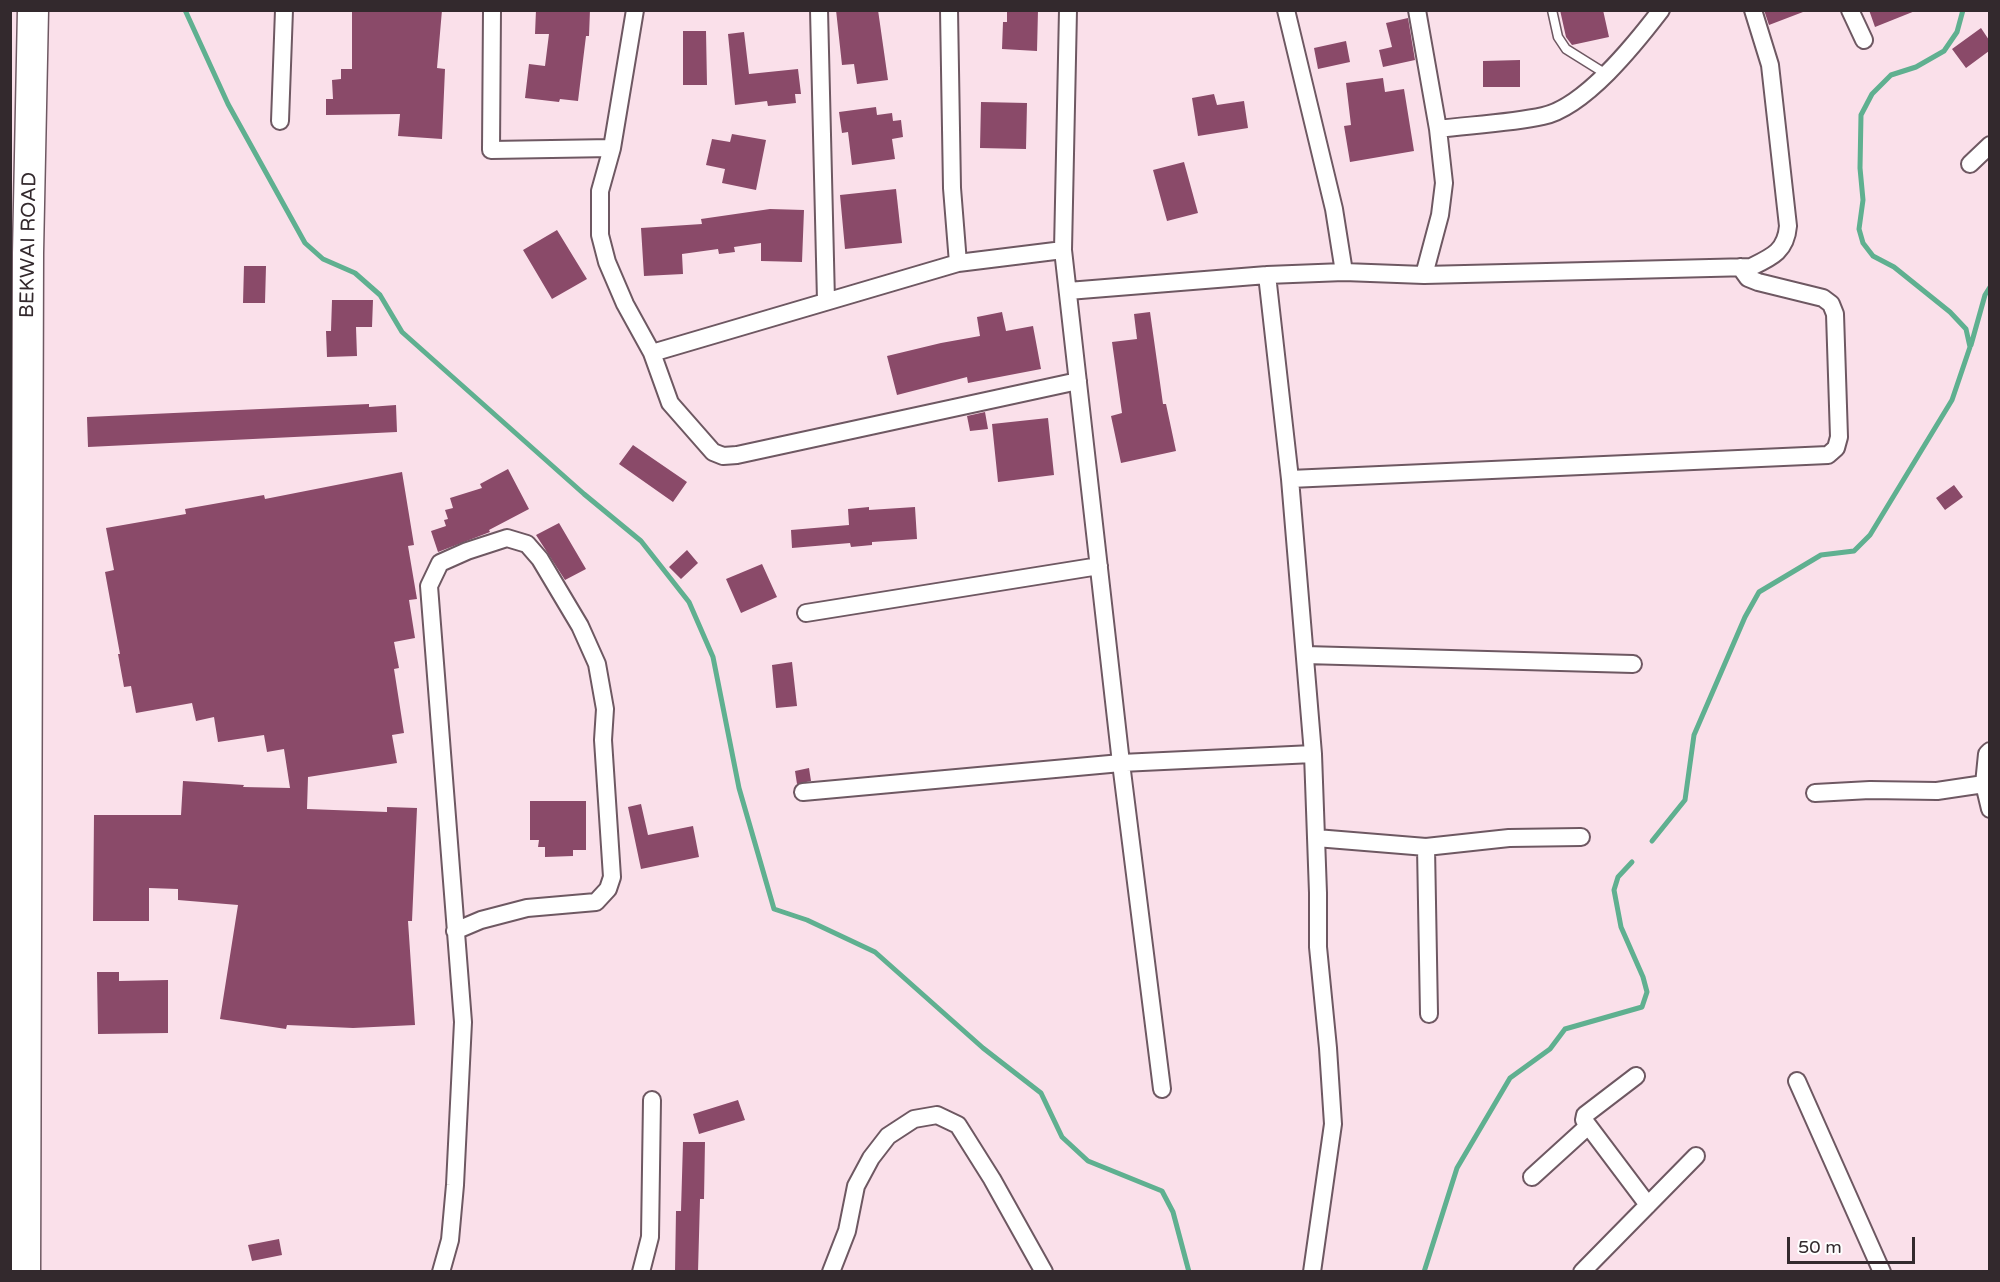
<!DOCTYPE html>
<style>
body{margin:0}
#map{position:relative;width:2000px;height:1282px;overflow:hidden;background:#fae0ea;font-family:"Varela Round",sans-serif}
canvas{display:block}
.frame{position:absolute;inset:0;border:12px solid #33292d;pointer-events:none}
.scale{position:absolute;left:1787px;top:1237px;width:128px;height:27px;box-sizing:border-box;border:3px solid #33292d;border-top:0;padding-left:8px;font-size:18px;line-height:21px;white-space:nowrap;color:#33292d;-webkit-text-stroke:4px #fff;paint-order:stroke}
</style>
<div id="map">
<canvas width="2000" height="1282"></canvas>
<div class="frame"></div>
<div class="scale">50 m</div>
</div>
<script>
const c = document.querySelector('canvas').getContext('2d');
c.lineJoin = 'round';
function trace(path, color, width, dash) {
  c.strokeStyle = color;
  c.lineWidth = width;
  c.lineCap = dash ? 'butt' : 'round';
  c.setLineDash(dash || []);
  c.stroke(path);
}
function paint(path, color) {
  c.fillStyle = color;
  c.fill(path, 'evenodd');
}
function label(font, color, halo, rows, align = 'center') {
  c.font = font + ' "Varela Round",sans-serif';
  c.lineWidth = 6;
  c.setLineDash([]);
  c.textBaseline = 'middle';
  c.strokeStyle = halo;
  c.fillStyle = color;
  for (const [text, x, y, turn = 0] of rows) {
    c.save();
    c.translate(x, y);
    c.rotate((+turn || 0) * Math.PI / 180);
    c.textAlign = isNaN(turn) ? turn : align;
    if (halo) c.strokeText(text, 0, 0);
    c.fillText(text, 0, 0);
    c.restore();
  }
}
trace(new Path2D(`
 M 185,10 L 228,104 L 305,243 L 323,259 L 355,273 L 380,295 L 402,332 L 584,494 L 641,541 L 689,602 L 713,657 L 739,788 L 774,909 L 807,920 L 875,952 L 983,1048 L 1041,1093 L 1062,1137 L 1088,1161 L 1162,1191 L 1173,1212 L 1189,1272
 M 1971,345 L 1985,295 L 1990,287
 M 1652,841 L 1685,800 L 1694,735 L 1745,617 L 1759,592 L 1821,555 L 1854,551 L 1870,535 L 1952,400 L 1970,347 L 1966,329 L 1950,312 L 1894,267 L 1873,256 L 1863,243 L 1859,229 L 1863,200 L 1860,168 L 1861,115 L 1872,94 L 1891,75 L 1916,67 L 1944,51 L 1957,32 L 1963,10
 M 1424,1272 L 1457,1168 L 1510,1078 L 1550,1049 L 1565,1029 L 1642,1007 L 1647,992 L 1643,977 L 1621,927 L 1614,890 L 1618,877 L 1632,862`), '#5fb090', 5);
paint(new Path2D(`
 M 352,10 L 442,10 L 437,68 L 445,69 L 442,139 L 398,136 L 400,114 L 326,115 L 326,99 L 333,99 L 332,80 L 341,79 L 341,69 L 352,69 Z
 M 536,10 L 590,10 L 589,36 L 586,36 L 578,101 L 560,99 L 559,102 L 525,98 L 529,64 L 545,66 L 549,34 L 535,34 Z
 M 836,10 L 878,10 L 888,80 L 857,84 L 854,64 L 842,65 Z
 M 1007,10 L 1038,10 L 1037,51 L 1002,49 L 1003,22 L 1007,22 Z
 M 1560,10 L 1603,10 L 1609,37 L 1572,45 L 1566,37 Z
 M 1764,10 L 1803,10 L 1803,12 L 1769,25 Z
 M 1869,10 L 1915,10 L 1915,11 L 1875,27 Z
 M 1408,18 L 1415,60 L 1383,67 L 1379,50 L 1392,47 L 1386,23 Z
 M 1981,28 L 1989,40 L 1989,51 L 1966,68 L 1952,49 Z
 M 683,31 L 706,31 L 707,85 L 683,85 Z
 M 744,32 L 749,74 L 798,69 L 801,94 L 795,94 L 796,103 L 768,106 L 767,101 L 735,105 L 728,34 Z
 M 1346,41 L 1350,62 L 1318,69 L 1314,48 Z
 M 1520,60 L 1520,87 L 1483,87 L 1483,61 Z
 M 1383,78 L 1385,92 L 1404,89 L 1414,151 L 1350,162 L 1344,126 L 1351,125 L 1346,83 Z
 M 1214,94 L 1217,105 L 1244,101 L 1248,128 L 1198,136 L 1192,98 Z
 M 981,102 L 1027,103 L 1026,149 L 980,148 Z
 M 876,107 L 877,115 L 892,113 L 893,121 L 901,120 L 903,137 L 892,139 L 895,159 L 852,165 L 848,132 L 842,133 L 839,112 Z
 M 732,134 L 766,140 L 756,190 L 722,183 L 725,169 L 706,165 L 712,139 L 730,142 Z
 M 1184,162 L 1198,213 L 1167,221 L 1153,170 Z
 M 896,189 L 902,243 L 845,249 L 840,195 Z
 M 770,209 L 804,210 L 802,262 L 761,261 L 761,243 L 734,247 L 735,252 L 719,254 L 718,249 L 682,254 L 683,274 L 644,276 L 641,228 L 702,224 L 701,219 Z
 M 557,230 L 587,279 L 552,299 L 523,250 Z
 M 244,266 L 266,266 L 265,303 L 243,303 Z
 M 332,300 L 373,300 L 372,327 L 356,327 L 357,356 L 327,357 L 326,331 L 331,331 Z
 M 1002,312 L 1006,331 L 1033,326 L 1041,369 L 968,383 L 967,377 L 897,395 L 887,356 L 941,343 L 980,336 L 977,317 Z
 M 1150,312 L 1163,404 L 1166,404 L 1176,451 L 1121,463 L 1111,416 L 1122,413 L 1112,342 L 1137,339 L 1134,314 Z
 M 369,404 L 369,407 L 396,405 L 397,432 L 88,447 L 87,417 Z
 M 985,412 L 988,429 L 970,431 L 967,416 Z
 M 1048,418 L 1054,475 L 998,482 L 992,424 Z
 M 633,445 L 687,482 L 673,502 L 619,464 Z
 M 508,469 L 529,509 L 489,530 L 490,532 L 438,552 L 431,531 L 446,526 L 444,520 L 448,519 L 445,510 L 453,508 L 450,498 L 482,488 L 480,484 Z
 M 402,472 L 414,545 L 408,546 L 417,599 L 409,600 L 415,638 L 394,642 L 399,668 L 394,669 L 404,733 L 392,735 L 397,763 L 308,777 L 307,809 L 387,812 L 387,807 L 417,808 L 412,921 L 408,921 L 415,1025 L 353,1028 L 287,1025 L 286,1029 L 220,1019 L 238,905 L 178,900 L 178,889 L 149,888 L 149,921 L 93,921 L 94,815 L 181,815 L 183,781 L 244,785 L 243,787 L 290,788 L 284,749 L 267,752 L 264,735 L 218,742 L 214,717 L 196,721 L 192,703 L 136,713 L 131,686 L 124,687 L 118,654 L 120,654 L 105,572 L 114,570 L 106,528 L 186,514 L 185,509 L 264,495 L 265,499 Z
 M 1954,485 L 1963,497 L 1945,510 L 1936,498 Z
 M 869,507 L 869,510 L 915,507 L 917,539 L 872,542 L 872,545 L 851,547 L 850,543 L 792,548 L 791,530 L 849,525 L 848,509 Z
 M 559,523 L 586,569 L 565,580 L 536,535 Z
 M 687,550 L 698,563 L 681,579 L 669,567 Z
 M 762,564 L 777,597 L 741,613 L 726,579 Z
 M 792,662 L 797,706 L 776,708 L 772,665 Z
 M 809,768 L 811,781 L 797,784 L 795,771 Z
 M 530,801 L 586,801 L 586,850 L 573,850 L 573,856 L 545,857 L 545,847 L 538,847 L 539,840 L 530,840 Z
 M 641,804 L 648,835 L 693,826 L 699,857 L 641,869 L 628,807 Z
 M 97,972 L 119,972 L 119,981 L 168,980 L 168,1033 L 98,1034 Z
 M 738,1100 L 745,1120 L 699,1134 L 693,1114 Z
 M 683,1142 L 705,1142 L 704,1199 L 700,1199 L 698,1272 L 675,1272 L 676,1211 L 681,1211 Z
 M 279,1239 L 282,1255 L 252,1261 L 248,1245 Z`), '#8a4a69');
const lane = new Path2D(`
 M 1552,10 L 1558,37 L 1566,49 L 1606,74`);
const street = new Path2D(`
 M 492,10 L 491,150 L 612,148
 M 635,10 L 612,148 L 600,191 L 600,235 L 607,262 L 625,304 L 652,353 L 670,403 L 713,452 L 723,456 L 737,455 L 1078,381
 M 819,10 L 826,301
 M 949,10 L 952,188 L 958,263
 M 1068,10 L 1063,250 L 1121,763 L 1162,1089
 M 1286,10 L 1334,209 L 1344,272
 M 1417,10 L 1438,129 L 1444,183 L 1440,215 L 1424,275
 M 1850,10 L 1864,40
 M 280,121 L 284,10
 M 1438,129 C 1471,125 1511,123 1543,116 C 1585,107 1635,44 1661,10
 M 1970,164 L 1990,145
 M 1267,275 L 1290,479 L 1313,754 L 1318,893 L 1318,947 L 1328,1048 L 1333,1124 L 1312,1272
 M 1068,291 L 1267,275 L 1344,272 L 1424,275 L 1751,267 C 1772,257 1786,251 1788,226 L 1770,65 L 1753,10
 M 652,353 L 958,263 L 1063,250
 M 1290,479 L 1828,455 L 1836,448 L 1839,437 L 1835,314 L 1831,304 L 1823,298 L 1758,282 L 1748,278 L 1740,267
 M 806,613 L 1099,566
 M 1305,655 L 1633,664
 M 1990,751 L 1987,754 L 1984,784 L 1990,809
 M 803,792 L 1121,763 L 1313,754
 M 1815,793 L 1870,790 L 1937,791 L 1984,784
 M 1316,838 L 1426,847 L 1509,838 L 1581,837
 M 1426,847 L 1429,1014
 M 1636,1076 L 1585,1115 L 1584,1120 L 1648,1205
 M 1797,1081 L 1882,1272
 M 1532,1177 L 1587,1127
 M 441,1272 L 450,1240 L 455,1185 L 463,1022 L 429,586 L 440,563 L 467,551 L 507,538 L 527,544 L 540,559 L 580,626 L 597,664 L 605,709 L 603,740 L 612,877 L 608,889 L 596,902 L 527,908 L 481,920 L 455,931
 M 641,1272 L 650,1237 L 652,1100
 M 831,1272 L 847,1231 L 856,1186 L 871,1158 L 888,1136 L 914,1119 L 937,1115 L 958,1125 L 992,1179 L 1044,1272
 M 1582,1272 L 1696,1156`);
const highway = new Path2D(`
 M 25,1272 L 28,253 L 33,10`);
trace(lane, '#6e5862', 11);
trace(street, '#6e5862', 20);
trace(highway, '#6e5862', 33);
trace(lane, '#fff', 8);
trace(street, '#fff', 16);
trace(highway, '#fff', 30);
label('20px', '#33292d', '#fff', [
 ["BEKWAI ROAD",29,245,-89]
]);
</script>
